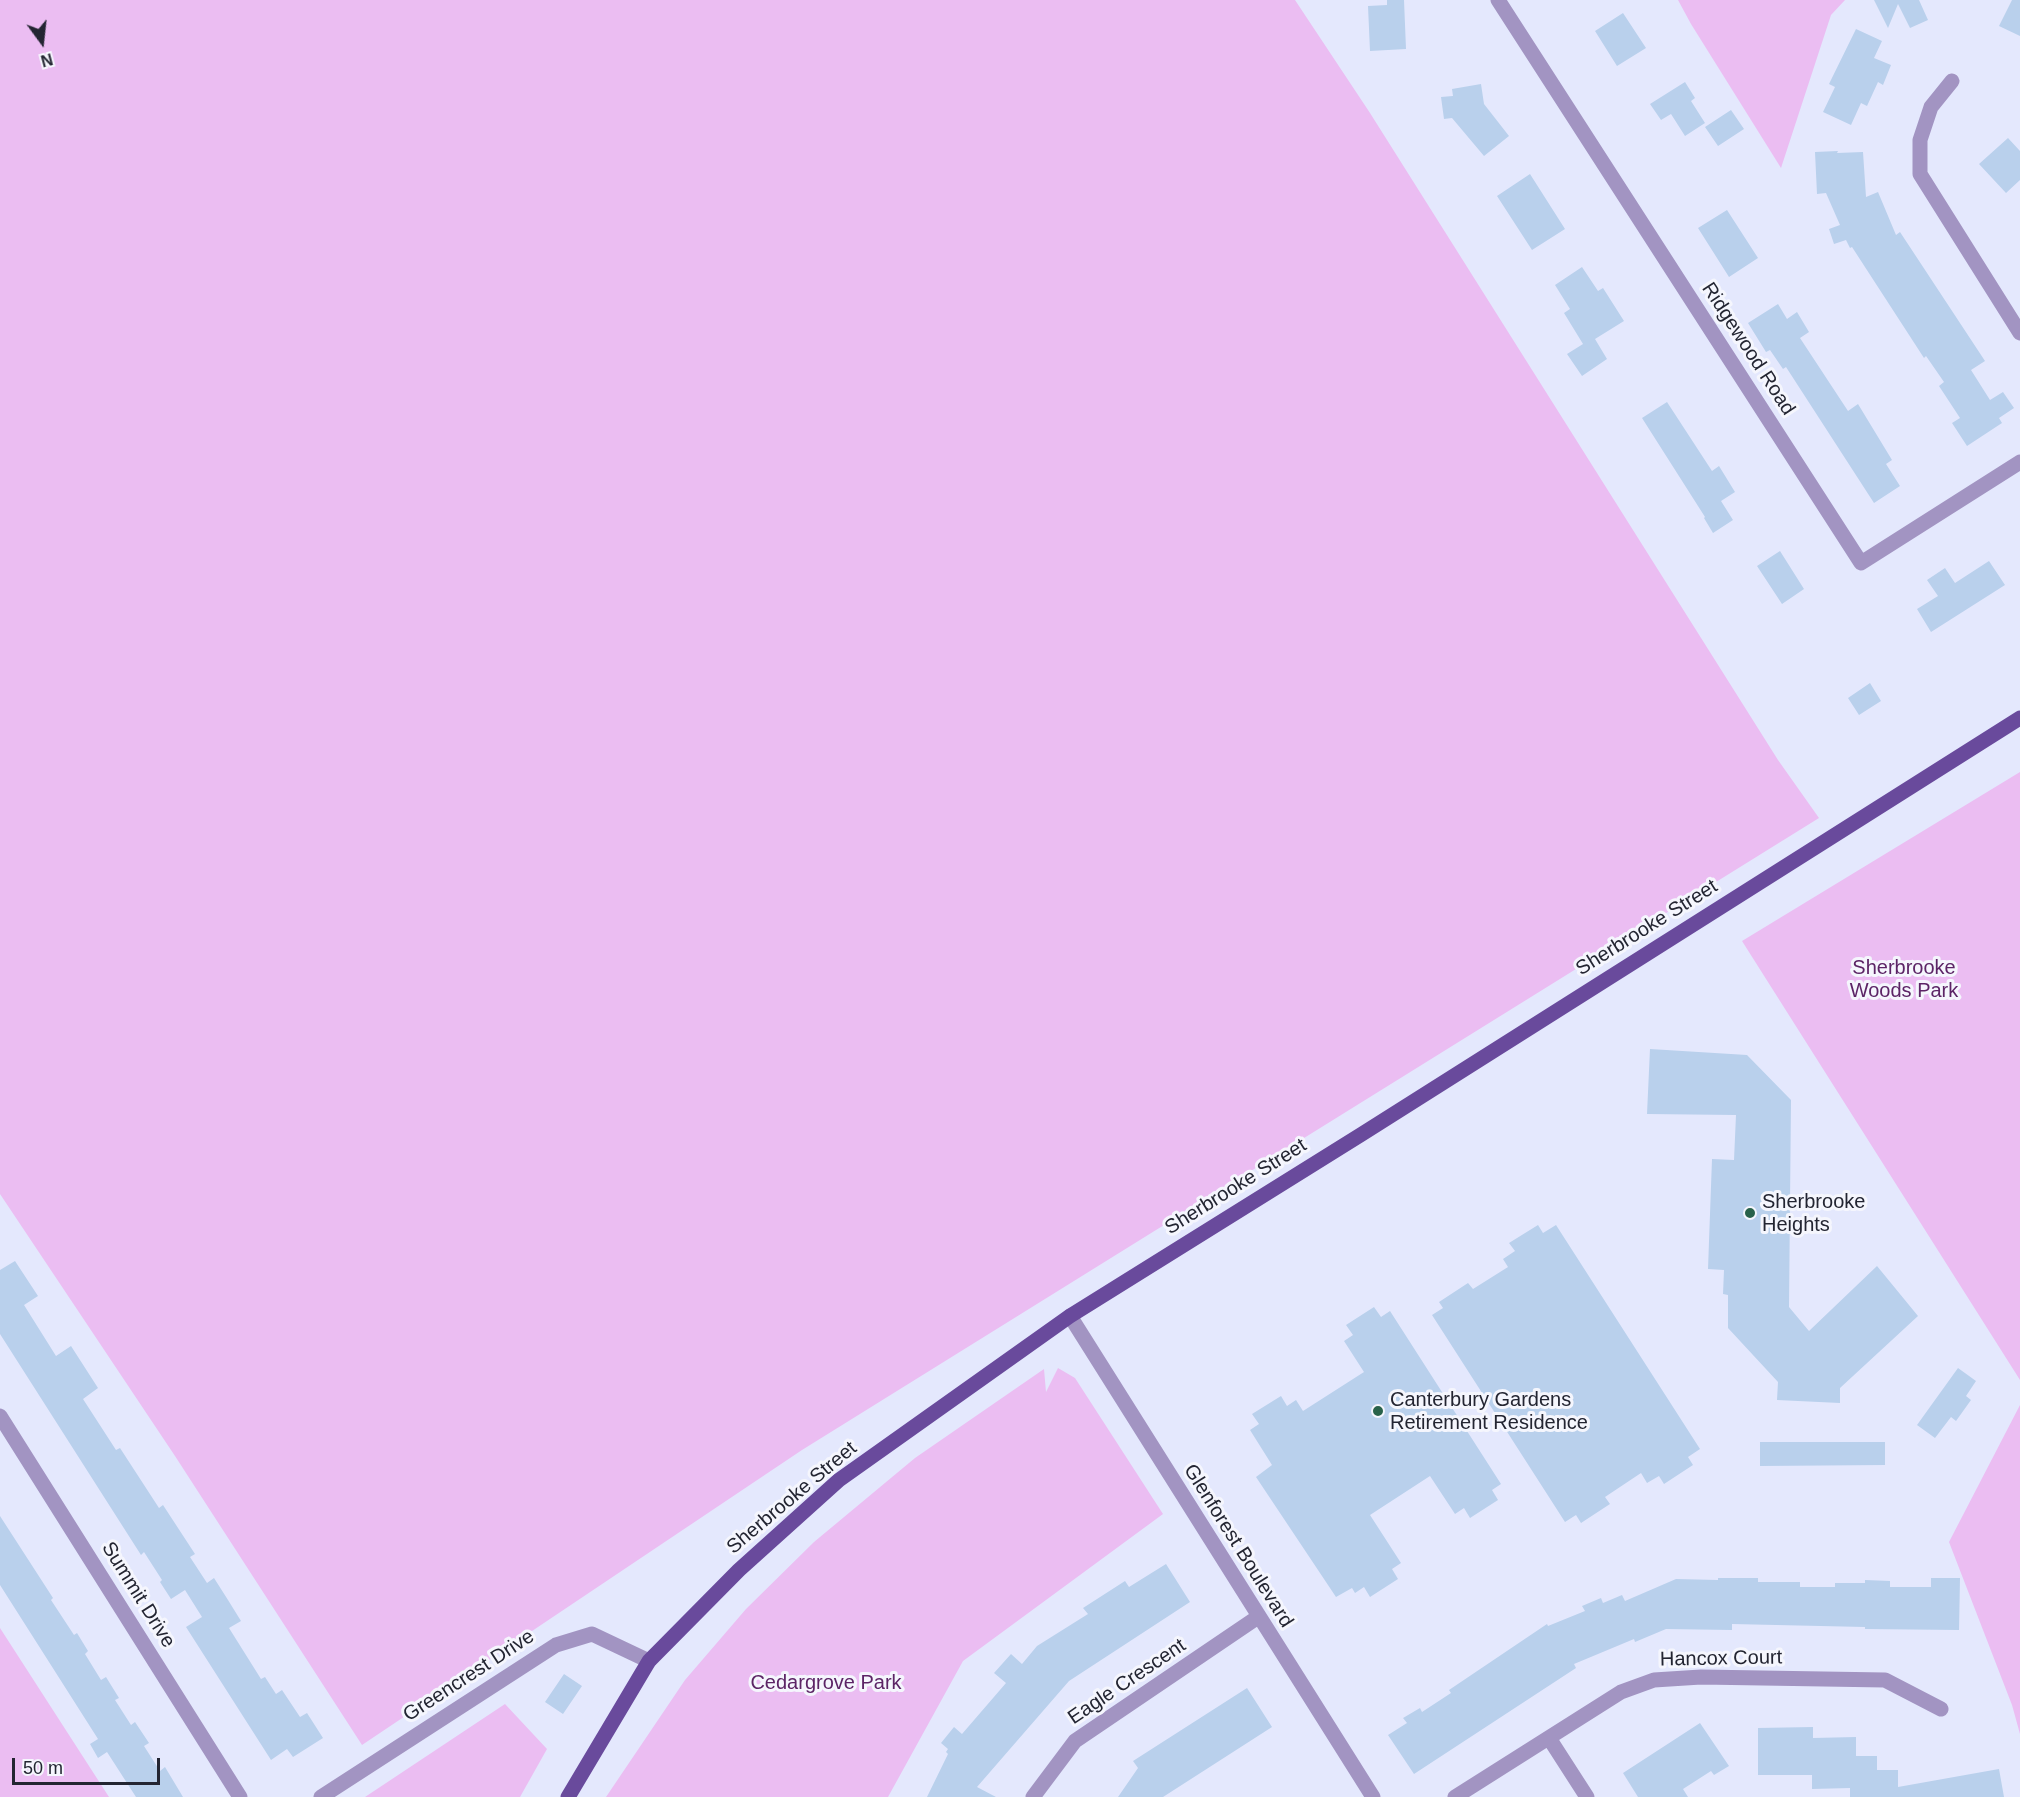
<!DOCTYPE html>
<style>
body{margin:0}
#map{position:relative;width:2020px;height:1797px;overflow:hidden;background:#e4e8fd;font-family:Arial,sans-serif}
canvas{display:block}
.north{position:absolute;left:12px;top:12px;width:60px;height:60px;-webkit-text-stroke:4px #f5f6fd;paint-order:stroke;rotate:165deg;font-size:16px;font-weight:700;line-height:24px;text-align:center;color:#232532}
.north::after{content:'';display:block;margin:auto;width:21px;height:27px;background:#232532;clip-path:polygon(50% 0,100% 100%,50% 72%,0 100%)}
.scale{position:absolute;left:12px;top:1758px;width:148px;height:27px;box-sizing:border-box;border:3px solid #232532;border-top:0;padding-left:8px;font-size:18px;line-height:21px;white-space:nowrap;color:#232532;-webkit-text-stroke:4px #f5f6fd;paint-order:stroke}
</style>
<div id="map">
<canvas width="2020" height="1797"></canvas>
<div class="north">N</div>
<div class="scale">50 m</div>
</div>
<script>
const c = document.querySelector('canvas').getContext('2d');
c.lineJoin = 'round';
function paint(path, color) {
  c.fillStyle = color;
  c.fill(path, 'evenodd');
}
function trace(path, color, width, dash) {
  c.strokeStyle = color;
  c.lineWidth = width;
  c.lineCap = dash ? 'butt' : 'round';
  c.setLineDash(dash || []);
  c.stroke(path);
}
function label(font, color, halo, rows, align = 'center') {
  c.font = font + ' Arial,sans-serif';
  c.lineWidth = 6;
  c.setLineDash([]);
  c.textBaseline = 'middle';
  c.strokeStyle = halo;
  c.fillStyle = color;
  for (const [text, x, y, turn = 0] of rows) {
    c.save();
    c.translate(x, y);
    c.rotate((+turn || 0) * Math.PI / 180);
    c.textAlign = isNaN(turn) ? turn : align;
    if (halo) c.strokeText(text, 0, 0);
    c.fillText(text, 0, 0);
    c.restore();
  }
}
paint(new Path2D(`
 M 0,0 L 1295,0 L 1370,113 L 1778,760 L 1819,818 L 802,1450 L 362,1745 L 175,1456 L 0,1194 Z
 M 1678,0 L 1845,0 L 1831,15 L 1781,168 L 1691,24 Z
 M 2020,772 L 2020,1380 L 1742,941 Z
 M 1058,1368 L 1075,1378 L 1163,1514 L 963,1661 L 888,1797 L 606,1797 L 685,1680 L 746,1609 L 814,1542 L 915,1458 L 1044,1369 L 1046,1392 Z
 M 2020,1405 L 2020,1734 L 2012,1705 L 1949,1542 Z
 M 0,1628 L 109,1797 L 0,1797 Z
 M 505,1704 L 547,1749 L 520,1797 L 365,1797 Z`), '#ebbdf2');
paint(new Path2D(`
 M 1387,0 L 1404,0 L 1406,49 L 1370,51 L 1368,6 L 1387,5 Z
 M 1874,0 L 1919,0 L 1928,20 L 1910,28 L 1898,4 L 1888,28 Z
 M 2012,0 L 2020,0 L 2020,36 L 1999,26 Z
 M 1623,13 L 1646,48 L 1617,66 L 1595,31 Z
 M 1856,29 L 1882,41 L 1874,58 L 1891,65 L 1883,85 L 1878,82 L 1867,106 L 1861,103 L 1851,125 L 1823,112 L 1835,87 L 1829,84 Z
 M 1685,82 L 1695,98 L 1691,101 L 1705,123 L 1685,136 L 1671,114 L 1661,120 L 1650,104 Z
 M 1481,84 L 1484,104 L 1509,136 L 1484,156 L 1452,118 L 1444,119 L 1441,97 L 1453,96 L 1452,89 Z
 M 1731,110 L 1744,129 L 1718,146 L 1705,127 Z
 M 2008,138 L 2020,151 L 2020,180 L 2006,193 L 1979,164 Z
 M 1838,151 L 1837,153 L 1863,152 L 1866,197 L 1878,192 L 1896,235 L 1900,232 L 1985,361 L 1971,370 L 1990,400 L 2003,392 L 2014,408 L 1999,418 L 2002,423 L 1967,446 L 1952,423 L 1960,418 L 1939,386 L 1944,382 L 1926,356 L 1924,358 L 1852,247 L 1850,248 L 1846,240 L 1834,244 L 1829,229 L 1840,225 L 1826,193 L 1817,194 L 1815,152 Z
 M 1530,174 L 1565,229 L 1532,250 L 1497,196 Z
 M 1727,210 L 1758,258 L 1729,277 L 1698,228 Z
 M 1582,267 L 1598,291 L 1603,288 L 1624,321 L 1595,339 L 1607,359 L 1582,376 L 1567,354 L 1583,344 L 1564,313 L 1570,309 L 1555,285 Z
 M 1778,304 L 1787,319 L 1797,312 L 1809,332 L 1800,338 L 1848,411 L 1858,404 L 1892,460 L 1886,464 L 1900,486 L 1874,503 L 1786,367 L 1783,369 L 1770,350 L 1766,352 L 1748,323 Z
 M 1667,402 L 1712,471 L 1719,466 L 1735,492 L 1721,501 L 1733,520 L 1713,533 L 1704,518 L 1705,517 L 1642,418 Z
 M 1780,551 L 1804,589 L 1782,604 L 1757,566 Z
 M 1989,561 L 2005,585 L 1931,632 L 1917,609 L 1938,596 L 1927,580 L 1945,568 L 1955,583 Z
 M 1870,683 L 1881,701 L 1859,715 L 1848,698 Z
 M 1650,1049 L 1747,1055 L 1791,1100 L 1789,1307 L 1809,1331 L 1877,1266 L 1918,1316 L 1840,1388 L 1840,1403 L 1777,1400 L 1778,1382 L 1728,1328 L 1728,1295 L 1723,1294 L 1724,1270 L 1708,1269 L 1712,1159 L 1734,1160 L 1736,1115 L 1647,1114 Z
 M 1538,1225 L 1543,1233 L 1556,1225 L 1700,1449 L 1688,1457 L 1693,1465 L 1664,1484 L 1659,1476 L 1647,1483 L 1641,1473 L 1605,1497 L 1610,1504 L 1581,1523 L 1576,1515 L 1565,1522 L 1432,1315 L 1443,1308 L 1439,1302 L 1468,1283 L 1473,1289 L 1508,1267 L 1503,1259 L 1515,1251 L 1509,1243 Z
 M 15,1261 L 38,1296 L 24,1305 L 56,1356 L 71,1346 L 98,1388 L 83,1399 L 116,1450 L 120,1448 L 159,1508 L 163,1505 L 195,1554 L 190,1557 L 207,1583 L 214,1578 L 228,1600 L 241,1621 L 229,1628 L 261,1679 L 265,1677 L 276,1694 L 282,1690 L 300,1717 L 307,1713 L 323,1738 L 293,1757 L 287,1749 L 271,1760 L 186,1627 L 202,1617 L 185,1590 L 171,1599 L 160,1582 L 162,1580 L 144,1552 L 141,1555 L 0,1334 L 0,1270 Z
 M 1374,1307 L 1381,1317 L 1390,1311 L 1501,1484 L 1492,1490 L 1498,1500 L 1470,1518 L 1464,1508 L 1455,1514 L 1430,1476 L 1370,1515 L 1401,1563 L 1392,1569 L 1398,1579 L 1370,1597 L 1364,1587 L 1355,1593 L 1352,1588 L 1336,1597 L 1256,1477 L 1272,1465 L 1250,1430 L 1259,1424 L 1252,1414 L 1281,1396 L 1287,1406 L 1296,1400 L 1303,1411 L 1364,1372 L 1344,1341 L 1353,1335 L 1346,1325 Z
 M 1958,1368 L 1976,1381 L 1966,1396 L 1971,1400 L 1956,1421 L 1951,1417 L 1935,1438 L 1917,1425 Z
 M 1760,1442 L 1885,1442 L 1885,1465 L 1760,1466 Z
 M 0,1516 L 53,1598 L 51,1600 L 74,1635 L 77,1633 L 88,1651 L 85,1654 L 101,1680 L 106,1677 L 119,1698 L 115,1700 L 131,1725 L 135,1722 L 149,1743 L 144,1746 L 160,1771 L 165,1767 L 183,1797 L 136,1797 L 107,1752 L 98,1758 L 90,1744 L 98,1739 L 0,1585 Z
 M 1166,1564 L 1190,1602 L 1069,1681 L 977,1787 L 996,1797 L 927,1797 L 948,1754 L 946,1752 L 948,1749 L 941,1743 L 954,1727 L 962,1734 L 1006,1683 L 994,1673 L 1011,1654 L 1022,1664 L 1037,1646 L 1088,1614 L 1083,1608 L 1125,1581 L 1129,1587 Z
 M 1718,1578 L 1758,1578 L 1758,1582 L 1800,1582 L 1800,1587 L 1835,1587 L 1835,1583 L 1865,1583 L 1865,1580 L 1890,1581 L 1890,1587 L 1931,1587 L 1931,1578 L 1960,1578 L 1959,1630 L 1865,1629 L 1865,1627 L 1732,1624 L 1732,1630 L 1666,1629 L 1635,1642 L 1634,1639 L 1574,1664 L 1576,1668 L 1414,1774 L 1388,1735 L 1407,1723 L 1403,1718 L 1420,1708 L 1422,1712 L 1451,1693 L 1449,1690 L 1547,1624 L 1548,1626 L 1585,1611 L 1582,1606 L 1601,1598 L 1603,1603 L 1622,1595 L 1625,1601 L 1676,1579 L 1718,1580 Z
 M 564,1674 L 582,1686 L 563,1714 L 545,1702 Z
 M 1247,1688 L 1272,1727 L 1163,1797 L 1118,1797 L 1138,1768 L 1133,1761 Z
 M 1700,1723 L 1729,1766 L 1714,1775 L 1711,1771 L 1683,1789 L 1688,1797 L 1638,1797 L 1623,1773 Z
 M 1813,1727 L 1813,1738 L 1856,1737 L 1856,1756 L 1877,1756 L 1877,1770 L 1898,1770 L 1898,1787 L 1999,1769 L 2004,1797 L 1850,1797 L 1850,1788 L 1812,1789 L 1812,1775 L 1758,1775 L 1758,1728 Z`), '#b9d0ec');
trace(new Path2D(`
 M 1498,0 L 1861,563 L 2020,462
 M 1952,81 L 1931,107 L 1920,140 L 1920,174 L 2020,333
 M 1070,1316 L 1373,1797
 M 0,1416 L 240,1797
 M 1549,1738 L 1587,1797
 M 321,1797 L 556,1645 L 592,1634 L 649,1661
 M 1033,1797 L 1075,1741 L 1258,1617
 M 1455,1797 L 1621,1692 L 1654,1680 L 1701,1677 L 1885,1680 L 1941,1709`), '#a294c2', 15);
trace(new Path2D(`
 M 568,1797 L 649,1661 L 739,1570 L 839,1480 L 1070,1316 L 1362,1134 L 2020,718`), '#694a9c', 15);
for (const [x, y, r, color] of [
 [1750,1213,6,"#29624a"],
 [1378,1411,6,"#29624a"]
]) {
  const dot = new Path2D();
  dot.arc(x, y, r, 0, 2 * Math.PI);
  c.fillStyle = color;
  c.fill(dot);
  trace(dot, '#f5f6fd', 2);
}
label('20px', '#232532', '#f5f6fd', [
 ["Ridgewood Road",1748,349,57],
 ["Sherbrooke Street",1647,928,-32],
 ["Sherbrooke Street",1236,1187,-32],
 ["Sherbrooke Street",792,1498,-40],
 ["Glenforest Boulevard",1238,1546,58],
 ["Summit Drive",138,1595,58],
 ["Hancox Court",1721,1659,-1],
 ["Greencrest Drive",469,1676,-33],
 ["Eagle Crescent",1127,1682,-34]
]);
label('20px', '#5c2466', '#f5f6fd', [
 ["Sherbrooke",1904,968],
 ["Woods Park",1904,991],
 ["Cedargrove Park",826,1683]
]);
label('20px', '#232532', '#f5f6fd', [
 ["Sherbrooke",1762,1202],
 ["Heights",1762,1225],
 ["Canterbury Gardens",1390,1400],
 ["Retirement Residence",1390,1423]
], 'left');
</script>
